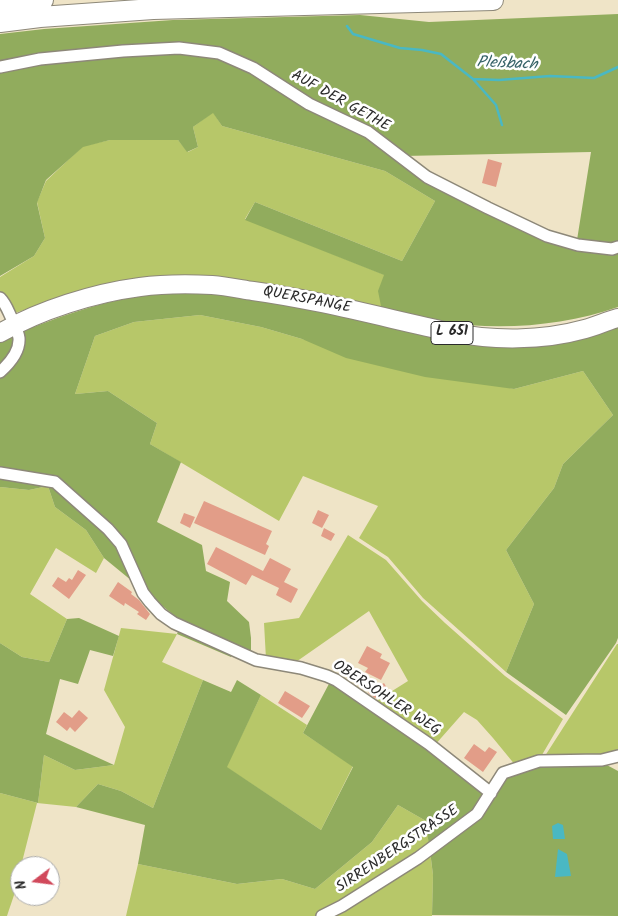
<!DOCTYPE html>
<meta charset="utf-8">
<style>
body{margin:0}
#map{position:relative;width:618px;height:916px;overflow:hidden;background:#efe4c7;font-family:Kalam,sans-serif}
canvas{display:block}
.north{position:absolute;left:10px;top:856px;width:50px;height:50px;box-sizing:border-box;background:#fff;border:1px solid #aaa;border-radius:50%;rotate:255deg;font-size:14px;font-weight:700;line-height:20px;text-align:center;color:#2b2b2b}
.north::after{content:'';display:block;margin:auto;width:18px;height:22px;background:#d1495b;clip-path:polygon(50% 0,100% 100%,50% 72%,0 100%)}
</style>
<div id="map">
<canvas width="618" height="916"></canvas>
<div class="north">N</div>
</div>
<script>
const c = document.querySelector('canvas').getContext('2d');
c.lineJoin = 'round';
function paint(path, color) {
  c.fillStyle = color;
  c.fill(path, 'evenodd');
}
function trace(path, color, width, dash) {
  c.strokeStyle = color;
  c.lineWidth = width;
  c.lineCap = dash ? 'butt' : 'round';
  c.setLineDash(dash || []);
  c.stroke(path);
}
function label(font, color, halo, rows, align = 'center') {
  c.font = font + ' Kalam,sans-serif';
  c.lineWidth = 5;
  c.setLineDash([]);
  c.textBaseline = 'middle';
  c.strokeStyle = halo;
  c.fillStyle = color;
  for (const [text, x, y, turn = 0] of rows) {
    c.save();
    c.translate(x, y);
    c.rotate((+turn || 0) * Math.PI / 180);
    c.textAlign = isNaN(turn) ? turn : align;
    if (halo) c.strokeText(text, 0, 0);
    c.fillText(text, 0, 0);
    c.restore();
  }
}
paint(new Path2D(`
 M 213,112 L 222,126 L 385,171 L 435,201 L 402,261 L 255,202 L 245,219 L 385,275 L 382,311 L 295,288 L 256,282 L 194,277 L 85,290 L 12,314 L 0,297 L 0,277 L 34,256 L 45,238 L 37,202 L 46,181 L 83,146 L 110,140 L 178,140 L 188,152 L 198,147 L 193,127 Z
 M 200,315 L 261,327 L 302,339 L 514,389 L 583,371 L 613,415 L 563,464 L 554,488 L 506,550 L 534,604 L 506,672 L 423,598 L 388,557 L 359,538 L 378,506 L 303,476 L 279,521 L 150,444 L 157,423 L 108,391 L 75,394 L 95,336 L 134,322 Z
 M 48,486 L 55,507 L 86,530 L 104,558 L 96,573 L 56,548 L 30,594 L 67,619 L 49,662 L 22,657 L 0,643 L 0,487 L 29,490 Z
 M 348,535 L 386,560 L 422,601 L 445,623 L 505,676 L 563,719 L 539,760 L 516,766 L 493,738 L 477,720 L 464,712 L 434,746 L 373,703 L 408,681 L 369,611 L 293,664 L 266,659 L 264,623 L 299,618 Z
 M 121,628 L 177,634 L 162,662 L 203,680 L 153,808 L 121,791 L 98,784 L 76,807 L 37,803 L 21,866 L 20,866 C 20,882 12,900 7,916 L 0,916 L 0,793 L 38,803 L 44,755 L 75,770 L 114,765 L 125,727 L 104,690 Z
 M 617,644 L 618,644 L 618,753 L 543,759 Z
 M 261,695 L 307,725 L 303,733 L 353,766 L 321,830 L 226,767 Z
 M 398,805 L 426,821 L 433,875 L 432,916 L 126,916 L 138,864 L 237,884 L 282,879 L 315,889 L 372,842 Z`), '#b7c769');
paint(new Path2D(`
 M 618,14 L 618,242 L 611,244 L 577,240 L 591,152 L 404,156 L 219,49 L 0,65 L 0,34 L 44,29 L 173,20 L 360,15 L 429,22 Z
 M 180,52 L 218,56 L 367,134 L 426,179 L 546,237 L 618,249 L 618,307 C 564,326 499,331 443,322 C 422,319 402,315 382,311 L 378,291 L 384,275 L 245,220 L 255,202 L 402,261 L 435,201 L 385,171 L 222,126 L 213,113 L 193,127 L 198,147 L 187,152 L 178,140 L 110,140 L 83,147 L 46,180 L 37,203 L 45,238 L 34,256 L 0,276 L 0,69 L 41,61 Z
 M 197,292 L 247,297 L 365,319 L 456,341 L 618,326 L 618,638 L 616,643 L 566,715 L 506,672 L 534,604 L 506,550 L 554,488 L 563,464 L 613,415 L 583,371 L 514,389 L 425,377 L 346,358 L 302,339 L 261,327 L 200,315 L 134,322 L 95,336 L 75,394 L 108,391 L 157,423 L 150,444 L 181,462 L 157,522 L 202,545 L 206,571 L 230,582 L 227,601 L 249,622 L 251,638 L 251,651 L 233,648 L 231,657 L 177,634 L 182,622 L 104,558 L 86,530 L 55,507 L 48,486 L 29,490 L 0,487 L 0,375 L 20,332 C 57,318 96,303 135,297 C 156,293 177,293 197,292 Z
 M 13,334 L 16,342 L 0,369 L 0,341 Z
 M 79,618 L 119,636 L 113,656 L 90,650 L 78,684 L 60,679 L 46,734 L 114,765 L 75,770 L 44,755 L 38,803 L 0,793 L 0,643 L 22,657 L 49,662 L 67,619 Z
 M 203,680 L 231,692 L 237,680 L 261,695 L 227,767 L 321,830 L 353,767 L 303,733 L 331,680 L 489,793 L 477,811 L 429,847 L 426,821 L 398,805 L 372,842 L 315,889 L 282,879 L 237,884 L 138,864 L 145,825 L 76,807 L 98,784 L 121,791 L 153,808 Z
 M 603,763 L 618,771 L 618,916 L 432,915 L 433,875 L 430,851 L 479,815 L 505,773 L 538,764 Z`), '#91ac5d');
paint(new Path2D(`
 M 558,823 L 563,825 L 565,839 L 553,839 L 552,826 Z
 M 558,849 L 567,854 L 571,876 L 555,877 Z`), '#4ab8c3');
trace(new Path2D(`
 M 347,26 L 353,34 L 400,48 L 422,50 L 441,54 L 473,79 L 499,80 L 550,76 L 594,78 L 618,67
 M 473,79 L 496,105 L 502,125`), '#4ab8c3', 2.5);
paint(new Path2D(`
 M 488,159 L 502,163 L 496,187 L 482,183 Z
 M 204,501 L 272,531 L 266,544 L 269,546 L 265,555 L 194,523 Z
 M 318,510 L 329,515 L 322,528 L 312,523 Z
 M 184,513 L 195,517 L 190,528 L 180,523 Z
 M 324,528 L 335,534 L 331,541 L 321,536 Z
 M 216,547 L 263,571 L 270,558 L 291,569 L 284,582 L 298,589 L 291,603 L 276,595 L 279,588 L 252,575 L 246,585 L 207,564 Z
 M 78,570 L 86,575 L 69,599 L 52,586 L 58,577 L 66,582 L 69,578 L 72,580 Z
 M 118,582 L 132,592 L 131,594 L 139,600 L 150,614 L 146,620 L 137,614 L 139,612 L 125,603 L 124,606 L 109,596 Z
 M 367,646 L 382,654 L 380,658 L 390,663 L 381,680 L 365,672 L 368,668 L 358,663 Z
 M 384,683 L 388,690 L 375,698 L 368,693 Z
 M 285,691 L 310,706 L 302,718 L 278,703 Z
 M 79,710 L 88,718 L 75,732 L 70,727 L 67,731 L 56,722 L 64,712 L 72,718 Z
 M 474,744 L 485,752 L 489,747 L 497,752 L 483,772 L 464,758 Z`), '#e29d88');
const street = new Path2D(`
 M 0,67 L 40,59 L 123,51 L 179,48 L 219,53 L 253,68 L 309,104 L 368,132 L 427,177 L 488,208 L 547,236 L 578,245 L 612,249 L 618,247
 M 0,298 C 6,304 8,311 12,319 C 14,325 18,331 19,338 C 20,351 9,364 0,372
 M 0,473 L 55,482 L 108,529 L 121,544 L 143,593 L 150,602 L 161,614 L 174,623 L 256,660 L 301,668 L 327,676 L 336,680 L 429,744 L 491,793
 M 322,916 L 342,906 L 418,858 L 477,814 L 503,773 L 539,761 L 602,760 L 618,756`);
const primary = new Path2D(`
 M 0,333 C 40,310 94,293 140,287 C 162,284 190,284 212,285 C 226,286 240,289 253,291 C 319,300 385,318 450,332 C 493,341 542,341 585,329 C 596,326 607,321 618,318`);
const highway = new Path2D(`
 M 0,5 L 43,0
 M 0,22 L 40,17 L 153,9 L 493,0`);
trace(street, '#8d8879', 14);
trace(primary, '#8d8879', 20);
trace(highway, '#8d8879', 22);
trace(street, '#fff', 11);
trace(primary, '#fff', 18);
trace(highway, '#fff', 20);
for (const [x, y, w] of [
 [452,333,42]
]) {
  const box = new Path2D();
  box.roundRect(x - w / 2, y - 11.5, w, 23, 4);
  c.fillStyle = '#fff';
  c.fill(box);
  trace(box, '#2b2b2b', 1);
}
label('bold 14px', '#2b2b2b', null, [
 ["L 651",452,333]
]);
label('15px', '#2b2b2b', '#fff', [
 ["AUF DER GETHE",340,102,29],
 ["QUERSPANGE",307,301,11],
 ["OBERSOHLER WEG",386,699,33],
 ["SIRRENBERGSTRASSE",398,850,-34]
]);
label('italic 16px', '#376368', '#fff', [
 ["Pleßbach",507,65,2]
]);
</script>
